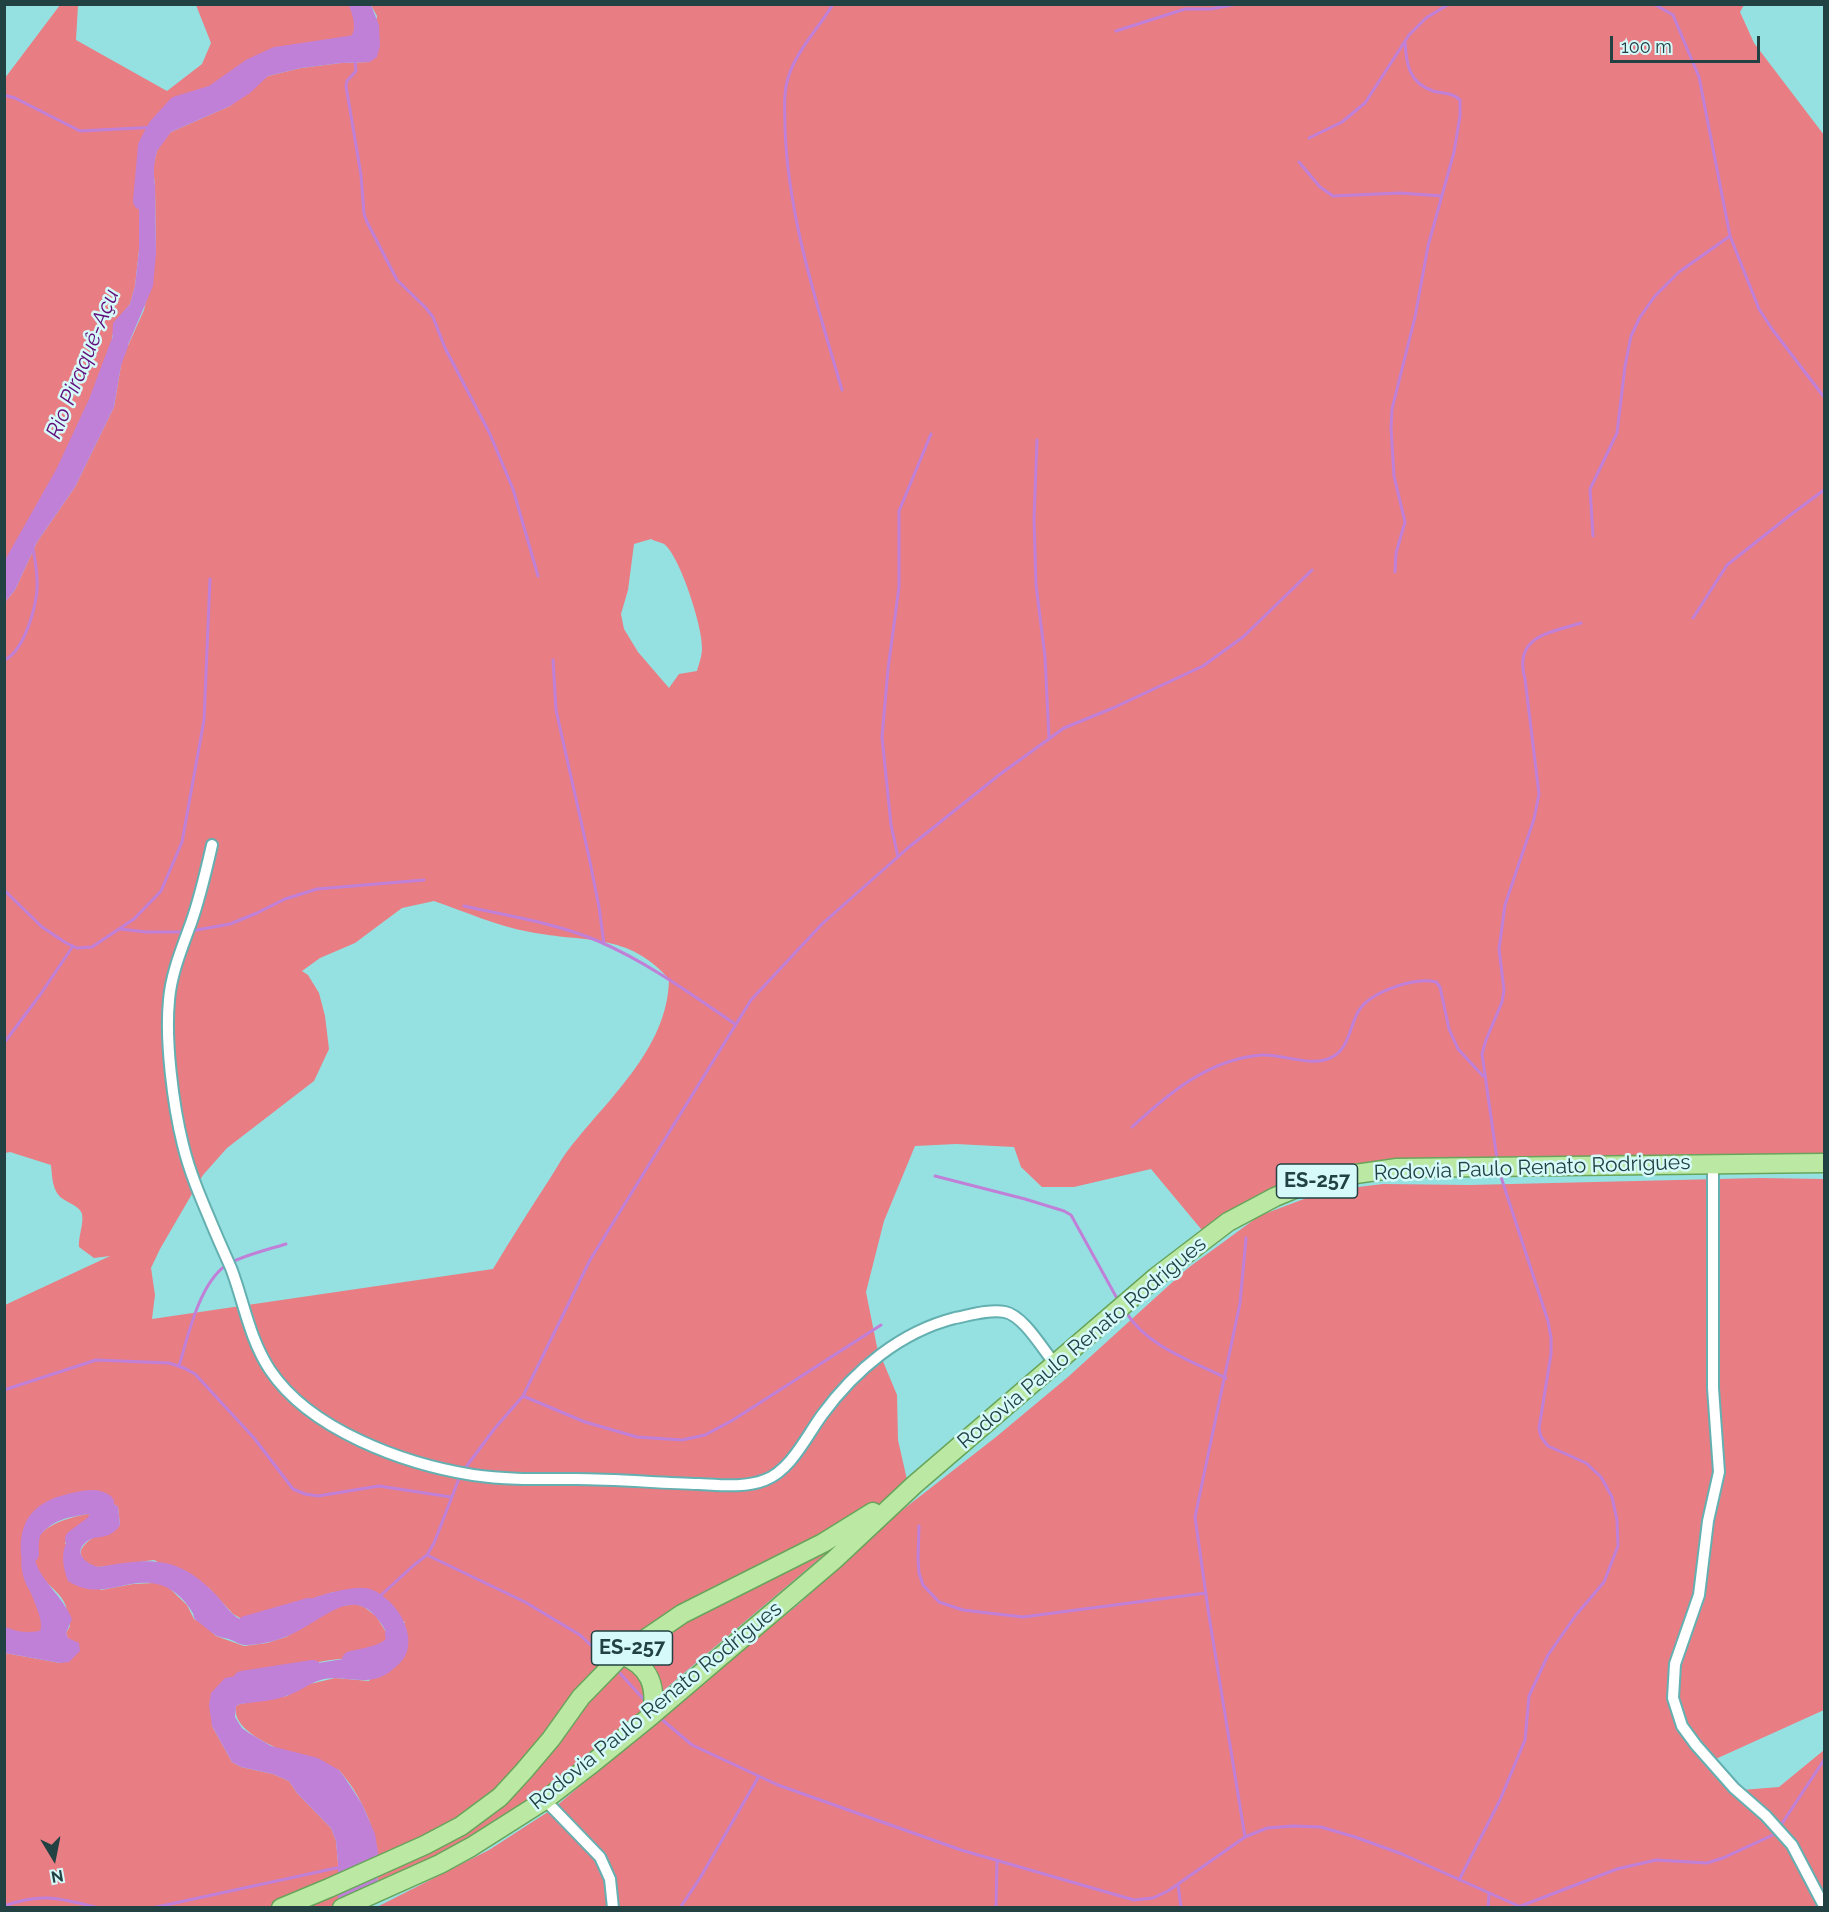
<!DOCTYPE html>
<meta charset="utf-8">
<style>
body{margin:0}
#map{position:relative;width:1829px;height:1912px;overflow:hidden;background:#95e1e1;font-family:Raleway,sans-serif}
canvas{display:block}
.frame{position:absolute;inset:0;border:6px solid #224142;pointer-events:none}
.north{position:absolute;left:24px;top:1828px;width:60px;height:60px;-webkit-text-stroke:4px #d6fafa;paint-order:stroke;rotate:170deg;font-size:16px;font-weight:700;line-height:24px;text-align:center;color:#224142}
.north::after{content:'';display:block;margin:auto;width:21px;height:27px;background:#224142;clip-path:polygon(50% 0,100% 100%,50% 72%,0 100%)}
.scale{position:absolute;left:1610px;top:36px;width:150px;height:27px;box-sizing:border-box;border:3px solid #224142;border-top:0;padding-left:8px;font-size:18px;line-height:21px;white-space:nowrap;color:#224142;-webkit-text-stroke:4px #d6fafa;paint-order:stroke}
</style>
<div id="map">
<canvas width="1829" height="1912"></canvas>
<div class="frame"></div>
<div class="north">N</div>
<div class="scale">100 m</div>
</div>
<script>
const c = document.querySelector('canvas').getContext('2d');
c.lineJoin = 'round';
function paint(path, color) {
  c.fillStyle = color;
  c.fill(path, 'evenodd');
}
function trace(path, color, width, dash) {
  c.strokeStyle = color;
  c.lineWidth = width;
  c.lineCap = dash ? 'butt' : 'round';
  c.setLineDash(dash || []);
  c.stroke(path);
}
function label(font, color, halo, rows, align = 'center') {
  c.font = font + ' Raleway,sans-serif';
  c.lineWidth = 5;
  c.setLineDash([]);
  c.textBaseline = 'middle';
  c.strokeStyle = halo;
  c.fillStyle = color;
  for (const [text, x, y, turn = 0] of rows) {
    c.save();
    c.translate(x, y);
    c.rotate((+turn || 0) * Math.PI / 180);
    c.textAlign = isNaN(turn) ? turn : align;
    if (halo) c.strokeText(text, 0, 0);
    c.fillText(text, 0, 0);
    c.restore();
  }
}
paint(new Path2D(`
 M 60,5 L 78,5 L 76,40 L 167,91 L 202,64 L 211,43 L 196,5 L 353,5 C 367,17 371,32 360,48 L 311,50 L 269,56 L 249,68 L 221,93 L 182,109 L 164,123 L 159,131 L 150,145 L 139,193 L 139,250 L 135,286 L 130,304 L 125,310 L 112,336 L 111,366 L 86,433 L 76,450 L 64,479 L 50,505 L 27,535 L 14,570 L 5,588 L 5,78 Z
 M 371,5 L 1744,5 L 1740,12 L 1754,43 L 1824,135 L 1824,1163 L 1321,1174 L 1206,1235 L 1151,1169 L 1074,1187 L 1042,1187 L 1021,1167 L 1014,1147 L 956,1144 L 915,1146 L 884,1221 L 866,1292 L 877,1347 L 897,1395 L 898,1440 L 908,1484 L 678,1678 L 569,1774 L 520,1810 L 377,1889 C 384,1847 367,1802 339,1770 C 314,1761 229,1740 236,1706 L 240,1704 L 287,1696 L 306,1685 L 335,1678 L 369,1681 L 405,1622 L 333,1592 L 305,1601 L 287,1613 L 274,1618 L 247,1622 L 233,1614 L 209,1588 L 154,1560 L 98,1567 C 92,1566 85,1563 82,1557 C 74,1542 110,1530 120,1525 L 118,1507 L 109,1500 L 64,1508 L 38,1524 L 23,1566 L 27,1585 L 34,1596 L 52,1612 L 55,1622 L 41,1638 L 28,1644 L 5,1636 L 5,1305 L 110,1256 L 94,1258 L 79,1247 C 78,1237 84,1224 82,1214 C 79,1204 62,1202 57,1193 C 52,1185 52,1174 51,1165 L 10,1152 L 5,1153 L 5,602 L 15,590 L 37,542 L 75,487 L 114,407 L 122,359 L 144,310 L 156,253 L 155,186 L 153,167 L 157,151 L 163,141 L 171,132 L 230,106 L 268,76 L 301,68 L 341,63 L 370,62 L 377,16 ZM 651,539 C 654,541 660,542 664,544 C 680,556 703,628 702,648 C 702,656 699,664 697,671 L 679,674 L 669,688 L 638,652 L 624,629 L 621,614 L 628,590 L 634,544 ZM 434,901 C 466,912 497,926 530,932 C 585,943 628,932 669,979 C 668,1050 605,1101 566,1153 C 560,1161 555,1171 549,1180 C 530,1209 511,1239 493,1269 L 152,1319 L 155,1295 L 151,1268 L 160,1249 L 203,1175 L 227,1148 L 314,1081 L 329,1049 L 325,1016 L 319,993 L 308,975 L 302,971 L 320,958 L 355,943 L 402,908 Z
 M 1760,1178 L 1824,1179 L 1824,1710 L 1709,1762 L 1729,1791 L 1779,1787 L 1824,1750 L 1824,1907 L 375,1908 L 489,1850 L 554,1808 L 667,1712 L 800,1603 L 887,1522 L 996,1437 L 1068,1377 L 1188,1268 L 1259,1216 L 1325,1191 L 1383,1184 L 1470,1185 Z
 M 88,1514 L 97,1520 L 96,1524 L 76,1530 L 65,1543 L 101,1590 L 133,1584 L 154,1583 L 167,1586 L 187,1605 L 194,1619 L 203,1624 L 216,1636 L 244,1646 L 267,1643 L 286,1637 L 337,1607 L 355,1604 L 364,1607 L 376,1616 L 389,1637 L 387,1647 L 381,1653 C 359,1660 334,1657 312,1664 C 290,1670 284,1683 259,1676 L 212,1726 L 232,1762 L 241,1767 L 273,1774 L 289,1781 L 297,1793 L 331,1828 L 336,1841 L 338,1863 L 338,1904 L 329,1908 L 5,1908 L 5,1653 L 60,1663 L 68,1638 L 66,1633 L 70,1626 C 68,1619 68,1610 65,1604 C 61,1594 50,1587 44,1579 C 14,1537 53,1520 88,1514 Z`), '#e87d84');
paint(new Path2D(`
 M 353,5 L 371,5 L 379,25 L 380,46 L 377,57 L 370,62 L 341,63 L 301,68 L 268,76 L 250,93 L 230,106 L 171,132 L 157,151 L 153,167 L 155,186 L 156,253 L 153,286 L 122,359 L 114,407 L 75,487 L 37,542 L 15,590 L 5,602 L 5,588 L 14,570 L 27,535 L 50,505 L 64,479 L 91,421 L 111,366 L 113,323 L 130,304 L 135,286 L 139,250 L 139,193 L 150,145 L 164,123 L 182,109 L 221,93 L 249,68 L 269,56 L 311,50 L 360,48 C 371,31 367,17 353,5 Z
 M 109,1500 L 118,1507 L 120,1525 C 109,1542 96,1533 85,1543 C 73,1554 87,1564 98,1567 C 151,1558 178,1554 218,1597 C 226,1606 233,1618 245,1621 C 266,1627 286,1611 304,1602 C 318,1595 355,1585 370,1589 C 377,1591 383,1596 389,1601 C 399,1611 406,1622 408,1636 C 410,1652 404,1661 392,1670 C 374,1685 357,1679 335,1678 C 314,1678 306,1689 289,1695 C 274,1701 256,1702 240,1704 L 236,1706 L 235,1717 L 242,1728 L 249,1733 L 271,1746 L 318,1758 L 339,1770 L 345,1778 L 362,1804 L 375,1834 L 379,1858 L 377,1889 L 338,1904 L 338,1863 L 336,1841 L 331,1828 L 297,1793 L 289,1781 L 273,1774 L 241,1767 L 232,1762 L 212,1726 L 209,1705 L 211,1693 L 225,1678 L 248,1674 L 271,1679 L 279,1678 L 312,1664 L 381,1653 L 387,1647 L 389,1637 C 360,1580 335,1612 296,1632 C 281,1640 265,1644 248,1645 C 241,1646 237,1642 231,1640 C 227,1638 222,1638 217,1636 C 214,1635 199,1622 196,1620 C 192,1616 195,1616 192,1612 C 185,1599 171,1587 157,1584 C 125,1577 100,1602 68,1581 C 64,1570 61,1557 65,1546 C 67,1541 70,1538 72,1532 L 96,1524 L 97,1520 L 88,1514 C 69,1517 51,1520 39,1537 C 20,1567 62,1591 72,1619 L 66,1633 L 68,1638 L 79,1643 L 80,1651 L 69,1662 L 60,1663 L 5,1653 L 4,1636 L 28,1644 L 41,1638 L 55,1622 C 53,1606 34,1600 27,1586 C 11,1552 31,1521 63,1508 C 77,1503 94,1502 109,1500 Z`), '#c080d7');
trace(new Path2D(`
 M 833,4 C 819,28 796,51 788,78 C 783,94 785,111 785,128 C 788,217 817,304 842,390
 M 1654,4 L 1673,15 L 1699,77 L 1730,236 L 1759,309 L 1772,329 L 1824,397
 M 1116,31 L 1185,9 L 1211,9 L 1237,4
 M 355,60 L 356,71 L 347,81 L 346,86 L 361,175 L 364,214 L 367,222 L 397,280 L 425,307 L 433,317 L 445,348 L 489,432 L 513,489 L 538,576
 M 4,95 L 15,98 L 80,131 L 157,127
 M 1309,138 L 1342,122 L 1365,103 L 1409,35 L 1426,18 L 1449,4
 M 1299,162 L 1320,187 L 1333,196 L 1400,193 L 1442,196
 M 1037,440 L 1034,519 L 1036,585 L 1045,657 L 1049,738
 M 1593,536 L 1590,489 L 1617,433 L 1625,366 L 1631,336 L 1640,317 L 1655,296 L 1679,272 L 1730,236
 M 1395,572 L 1396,553 L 1405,522 L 1394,476 L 1391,428 L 1392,409 L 1415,317 L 1428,246 L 1454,152 L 1460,116 L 1460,100 C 1452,92 1443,94 1433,91 C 1409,83 1406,64 1405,41
 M 1693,618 L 1727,565 L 1789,516 L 1824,490
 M 4,660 C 22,653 33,616 36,598 C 39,583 36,564 33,549
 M 553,660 L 556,710 L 589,857 L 599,907 L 604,944
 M 898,857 L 891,825 L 882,737 L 888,669 L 899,587 L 899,511 L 931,434
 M 4,890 L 42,927 L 66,943 L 77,948 L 92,947 L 134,919 L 161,891 L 182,842 L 204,720 L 210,579
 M 464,906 C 508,916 556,923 598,941 C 647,962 691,994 735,1024
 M 120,929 L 146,932 L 185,932
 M 191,931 L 230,924 L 257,913 L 285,899 L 317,889 L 424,880
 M 4,1043 L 40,995 L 73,946
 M 1132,1127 C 1169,1093 1209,1059 1262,1055 C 1285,1054 1313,1069 1334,1056 C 1349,1047 1350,1026 1358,1012 C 1369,992 1414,977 1436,982 L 1440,987 L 1449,1029 L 1458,1049 L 1483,1076
 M 1497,1159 L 1482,1054 L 1486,1040 L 1502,1002 L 1504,990 L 1499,949 L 1505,905 L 1534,819 L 1539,794 L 1525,679 C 1513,636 1549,633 1581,623
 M 935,1176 L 1025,1199 L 1064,1211 L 1071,1215 L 1119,1302
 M 1126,1312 C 1146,1346 1192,1361 1226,1378
 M 179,1366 C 188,1336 199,1285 225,1266 C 237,1257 270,1249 286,1244
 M 4,1390 L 96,1360 L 169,1363 L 184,1368 L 195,1374 L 254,1438 L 293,1489 L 305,1494 L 318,1496 L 379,1486 L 451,1497
 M 523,1396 L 585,1422 L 637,1437 L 682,1440 L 705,1435 L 733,1420 L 881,1325
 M 463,1471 L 495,1428 L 523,1396 L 590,1260 L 751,1000 L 822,924 L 909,847 L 999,775 L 1064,728 L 1113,708 L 1203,666 L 1243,637 L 1312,570
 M 919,1526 L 918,1558 L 919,1573 L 923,1585 L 939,1602 L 963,1610 L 1023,1617 L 1206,1593
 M 427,1555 L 525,1602 L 580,1635 L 608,1661
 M 379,1597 L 414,1565 L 427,1555 L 434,1543 L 460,1476
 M 617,1670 L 647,1703
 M 659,1717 L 692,1745 L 778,1785 L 961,1850 L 1134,1900 L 1153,1898 L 1168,1891 L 1245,1837 L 1267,1828 L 1293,1826 L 1321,1827 L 1355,1837 L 1402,1854 L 1523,1908
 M 1245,1837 L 1209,1616 L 1195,1517 L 1240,1303 L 1246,1238
 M 1459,1880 L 1500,1800 L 1525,1740 L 1529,1696 L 1548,1655 L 1576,1615 L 1604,1582 L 1618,1546 L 1617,1520 L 1612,1497 L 1601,1477 L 1586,1463 L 1548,1446 L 1541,1437 L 1539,1428 L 1551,1354 L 1551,1338 L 1548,1321 L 1500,1174
 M 1178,1884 L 1181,1908
 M 4,1906 C 44,1892 60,1899 100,1908
 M 1521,1906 L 1617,1869 L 1656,1860 L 1707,1863 L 1723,1858 L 1775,1834 L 1824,1760
 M 152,1908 L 341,1867
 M 680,1908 L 700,1878 L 759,1776
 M 996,1908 L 997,1860
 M 1488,1908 L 1489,1894`), '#c080d7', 3);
trace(new Path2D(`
 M 142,201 L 147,146 L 157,127 L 177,105 L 213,94 L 250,68 L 276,56 L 356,44 C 367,34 363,17 358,4
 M 4,580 L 64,474 L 98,401 L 119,345
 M 30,1554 C 27,1519 46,1507 77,1501 C 87,1499 97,1497 105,1503 L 105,1511 L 93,1525 L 74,1539
 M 246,1625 L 309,1607
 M 4,1636 C 18,1642 34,1642 47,1638 C 56,1622 42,1599 37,1584
 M 351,1660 C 364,1657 400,1653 394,1634
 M 242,1680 L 313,1669`), '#c080d7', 18);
const minor = new Path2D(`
 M 212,845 C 206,871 200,898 191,923 C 182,948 171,974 169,1000 C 165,1041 173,1105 183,1145 C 191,1178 206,1210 219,1241 C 223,1250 227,1259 231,1268 C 244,1302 249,1338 270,1370 C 310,1430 404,1464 473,1475 C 507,1480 541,1479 575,1479 C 617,1479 658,1483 699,1484 C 720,1485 745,1488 765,1480 C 791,1470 806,1437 822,1415 C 855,1370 900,1332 955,1318 C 970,1315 990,1309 1005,1312 C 1024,1316 1043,1350 1055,1364
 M 1713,1164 L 1713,1388 L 1719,1472 L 1708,1521 L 1699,1595 L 1675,1664 L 1673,1698 L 1682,1726 L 1696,1745 L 1734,1788 L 1766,1816 L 1792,1845 L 1824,1906
 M 545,1800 L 600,1857 L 610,1879 L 613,1908`);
const primary = new Path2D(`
 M 622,1655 C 650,1666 657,1686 652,1715
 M 281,1908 L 329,1888 L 425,1845 L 461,1826 L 500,1797 L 523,1772 L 551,1739 L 581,1697 L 622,1655 L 682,1614 L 823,1543 L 873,1512
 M 342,1908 L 440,1864 L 471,1847 L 545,1800 L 589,1766 L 652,1715 L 834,1560 L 914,1485 L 1156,1277 L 1228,1222 L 1275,1197 L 1309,1183 L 1328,1178 L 1397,1168 L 1824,1163`);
trace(minor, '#64afb0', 14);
trace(primary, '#68a55b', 21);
trace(minor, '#fff', 10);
trace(primary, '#bbe9a4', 18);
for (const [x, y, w] of [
 [1317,1181,81],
 [632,1648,81]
]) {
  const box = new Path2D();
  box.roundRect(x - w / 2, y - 17, w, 34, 4.5);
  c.fillStyle = '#d6fafa';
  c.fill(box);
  trace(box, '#224142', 1.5);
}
label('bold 20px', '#224142', null, [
 ["ES-257",1317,1181],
 ["ES-257",632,1648]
]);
label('21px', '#224142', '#d6fafa', [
 ["Rodovia Paulo Renato Rodrigues",1532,1168,-2],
 ["Rodovia Paulo Renato Rodrigues",1082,1343,-40],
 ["Rodovia Paulo Renato Rodrigues",656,1706,-39]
]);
label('italic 22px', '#610c79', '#d6fafa', [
 ["Rio Piraquê-Açu",83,364,-68]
]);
</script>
